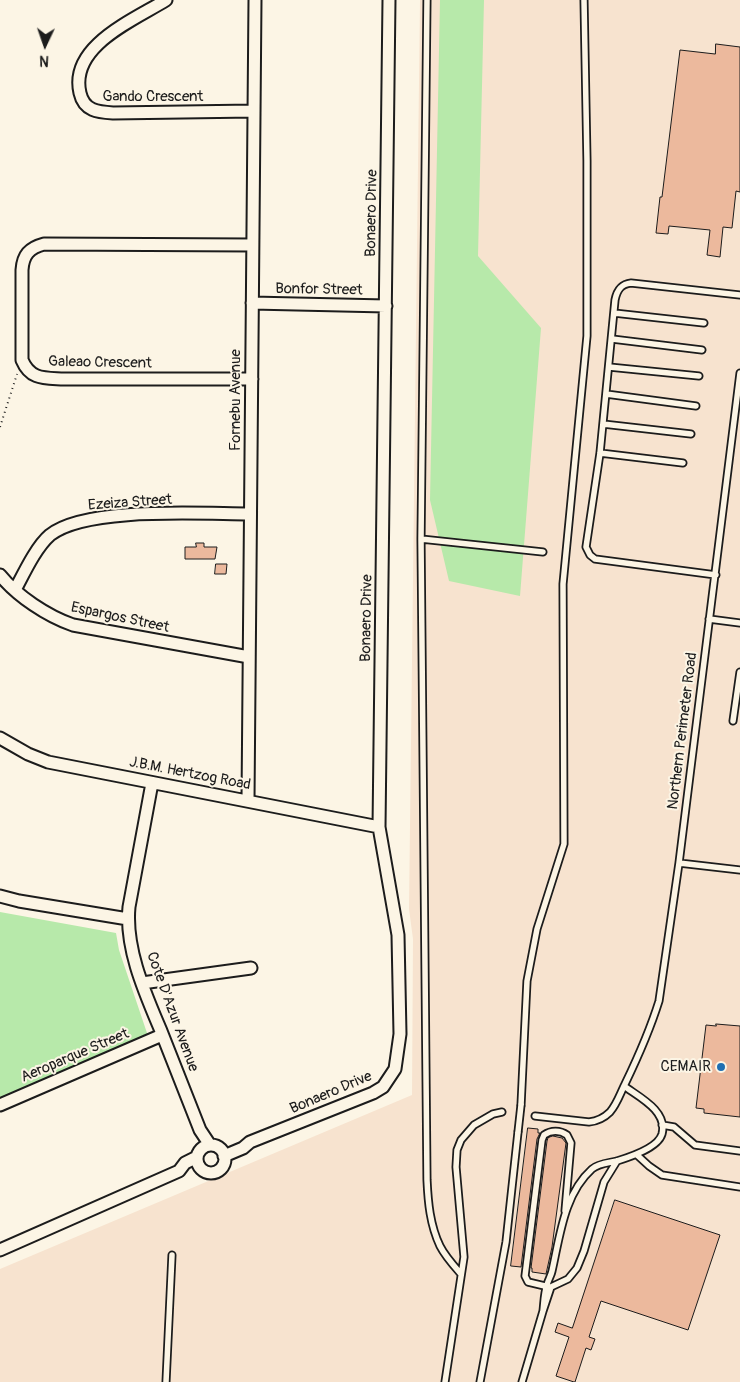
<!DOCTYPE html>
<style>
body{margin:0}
#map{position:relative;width:740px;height:1382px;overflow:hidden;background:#fcf5e5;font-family:Pangolin,sans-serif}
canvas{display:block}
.north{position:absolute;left:20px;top:20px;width:50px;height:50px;-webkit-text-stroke:4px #fcf5e5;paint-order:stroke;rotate:183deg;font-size:14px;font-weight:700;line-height:20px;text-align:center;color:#1c1c1c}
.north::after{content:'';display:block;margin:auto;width:18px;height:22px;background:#1c1c1c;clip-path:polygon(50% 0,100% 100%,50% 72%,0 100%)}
</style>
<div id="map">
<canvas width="740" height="1382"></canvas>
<div class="north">N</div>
</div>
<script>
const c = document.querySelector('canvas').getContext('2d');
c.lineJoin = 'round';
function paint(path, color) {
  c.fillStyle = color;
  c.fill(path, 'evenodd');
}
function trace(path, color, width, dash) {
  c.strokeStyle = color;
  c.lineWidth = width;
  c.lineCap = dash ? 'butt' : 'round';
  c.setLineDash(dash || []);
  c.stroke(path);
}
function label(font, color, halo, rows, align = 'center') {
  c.font = font + ' Pangolin,sans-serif';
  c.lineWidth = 4;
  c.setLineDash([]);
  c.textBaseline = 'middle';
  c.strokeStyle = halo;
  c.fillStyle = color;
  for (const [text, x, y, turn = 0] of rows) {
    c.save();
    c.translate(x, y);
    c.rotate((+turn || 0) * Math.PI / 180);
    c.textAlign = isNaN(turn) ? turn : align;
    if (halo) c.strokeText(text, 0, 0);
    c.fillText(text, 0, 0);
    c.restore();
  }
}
paint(new Path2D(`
 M 420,0 L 740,0 L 740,1382 L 0,1382 L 0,1269 L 412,1095 L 413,939 L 409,909 Z`), '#f7e3cf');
paint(new Path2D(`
 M 440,0 L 484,0 L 478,256 L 541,328 L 520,596 L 449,581 L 430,500 Z
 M 0,912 L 116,933 L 119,950 L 148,1036 L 0,1098 Z`), '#b7e9aa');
const building = new Path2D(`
 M 716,44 L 740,47 L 740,192 L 736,191 L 732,228 L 723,227 L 720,257 L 707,255 L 710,230 L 669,226 L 668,234 L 656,233 L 660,197 L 662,197 L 680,50 L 715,54 Z
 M 196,543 L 204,543 L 204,547 L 217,547 L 215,559 L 185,559 L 185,547 L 196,547 Z
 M 216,564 L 227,564 L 226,574 L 215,574 Z
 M 716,1024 L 740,1026 L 740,1117 L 704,1113 L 704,1109 L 696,1108 L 706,1025 L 716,1026 Z
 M 528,1128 L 538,1129 L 538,1133 L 540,1133 L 537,1139 L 521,1267 L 511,1266 Z
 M 553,1136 L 562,1138 L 566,1143 L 552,1247 L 546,1274 L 532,1272 L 532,1268 L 531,1268 L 547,1141 L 548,1138 Z
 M 615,1200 L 720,1235 L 688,1330 L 601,1301 L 589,1337 L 595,1339 L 591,1350 L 586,1348 L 575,1382 L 574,1382 L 556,1376 L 569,1337 L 555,1332 L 558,1323 L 572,1328 Z`);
paint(building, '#ecb99d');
trace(building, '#1c1c1c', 1);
const service = new Path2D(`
 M 427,0 L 421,539 L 427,1180 C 428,1202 430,1225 440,1246 C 445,1256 454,1266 461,1274
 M 614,313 L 704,323
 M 612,339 L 702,350
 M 609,367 L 699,376
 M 606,394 L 696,406
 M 603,424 L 691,434
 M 600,453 L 683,463
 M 421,539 L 543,552
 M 716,575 L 595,559 L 590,555 L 586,547 L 600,453 L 615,300 C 617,290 621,284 631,283 L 740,295
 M 709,619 L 740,623
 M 733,721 L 740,672
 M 679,863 L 740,870
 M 521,1105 L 527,981 L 537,929 L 564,844 L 563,584 L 587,336 L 587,161 L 584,0
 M 535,1116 L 589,1122 C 598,1121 604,1118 610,1112 C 617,1104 620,1094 625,1084 C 638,1057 650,1030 659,1001 L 679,863 L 740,373
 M 662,1125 L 674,1127 L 695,1145 L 740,1151
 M 637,1155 L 649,1166 L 662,1175 L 740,1187
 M 617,1161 L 604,1182 L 584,1251 L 577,1268 L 568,1279 L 551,1287 L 543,1311 C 544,1303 544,1293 547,1285 C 548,1280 551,1276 552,1271 C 560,1236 564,1194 592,1169 C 599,1163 609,1163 617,1161 C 630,1157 658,1148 662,1134 C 668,1111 639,1097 624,1086
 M 549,1287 L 528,1282 L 525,1276 L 542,1140 L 544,1135 C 551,1130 560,1130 567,1135 L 571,1143 L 565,1211
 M 166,1382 L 172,1255
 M 445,1382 L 464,1257 L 456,1167 L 457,1150 L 461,1140 L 474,1125 L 493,1114 L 502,1112
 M 480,1382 L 506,1242 L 518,1132
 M 522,1382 L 543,1311`);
const minor = new Path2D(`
 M 166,0 C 134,20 69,46 80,93 C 84,111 98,112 113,113 L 253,111
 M 252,303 L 386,306
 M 252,379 L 61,379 C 43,378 30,379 22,360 L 22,270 C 23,255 29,248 44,244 L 252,245
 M 0,575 C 17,596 47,616 73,625 L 249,657
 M 15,590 C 24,573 36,547 50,535 C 86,506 203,514 250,514
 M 0,738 L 28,754 L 48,762 L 379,827
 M 152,783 L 129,907 C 125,949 145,993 161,1031 C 174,1064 187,1097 200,1130 L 210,1145
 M 248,800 L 255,0
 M 0,896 L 19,901 L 128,919
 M 142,983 L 251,968
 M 0,1105 L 162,1035
 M197 1159a14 14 0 1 1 28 0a14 14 0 1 1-28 0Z
 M 224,1156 L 243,1148 L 250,1142 L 373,1093 L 383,1087 L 395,1069 L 400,1034 L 398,935 L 379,827 L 389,0
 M 0,1250 L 179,1171 L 185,1163 L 197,1157`);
trace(service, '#1c1c1c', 9);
trace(minor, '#1c1c1c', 15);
trace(new Path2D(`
 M 0,427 L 17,374`), '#1c1c1c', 2, [1, 4]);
trace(service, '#fcf5e5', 5.5);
trace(minor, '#fcf5e5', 11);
const serviceBridge = new Path2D(`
 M 518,1132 L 521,1105`);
trace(serviceBridge, '#1c1c1c', 9, []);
trace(serviceBridge, '#fcf5e5', 5.5);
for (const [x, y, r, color] of [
 [721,1067,5,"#1f6fb2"]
]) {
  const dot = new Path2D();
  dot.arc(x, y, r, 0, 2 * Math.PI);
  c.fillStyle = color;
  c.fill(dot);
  trace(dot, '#fcf5e5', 2);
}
label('15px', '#1c1c1c', '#fcf5e5', [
 ["Gando Crescent",153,97],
 ["Bonaero Drive",372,213,-89],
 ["Bonfor Street",319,290,1],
 ["Galeao Crescent",100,363,1],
 ["Fornebu Avenue",236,400,-90],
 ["Ezeiza Street",130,503,-4],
 ["Espargos Street",120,618,12],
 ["Bonaero Drive",367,618,-89],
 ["Northern Perimeter Road",683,731,-83],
 ["J.B.M. Hertzog Road",190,774,11],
 ["Cote D'Azur Avenue",172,1012,70],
 ["Aeroparque Street",75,1056,-23],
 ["Bonaero Drive",331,1093,-23]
]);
label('15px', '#1c1c1c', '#fcf5e5', [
 ["CEMAIR",711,1067]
], 'right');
</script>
